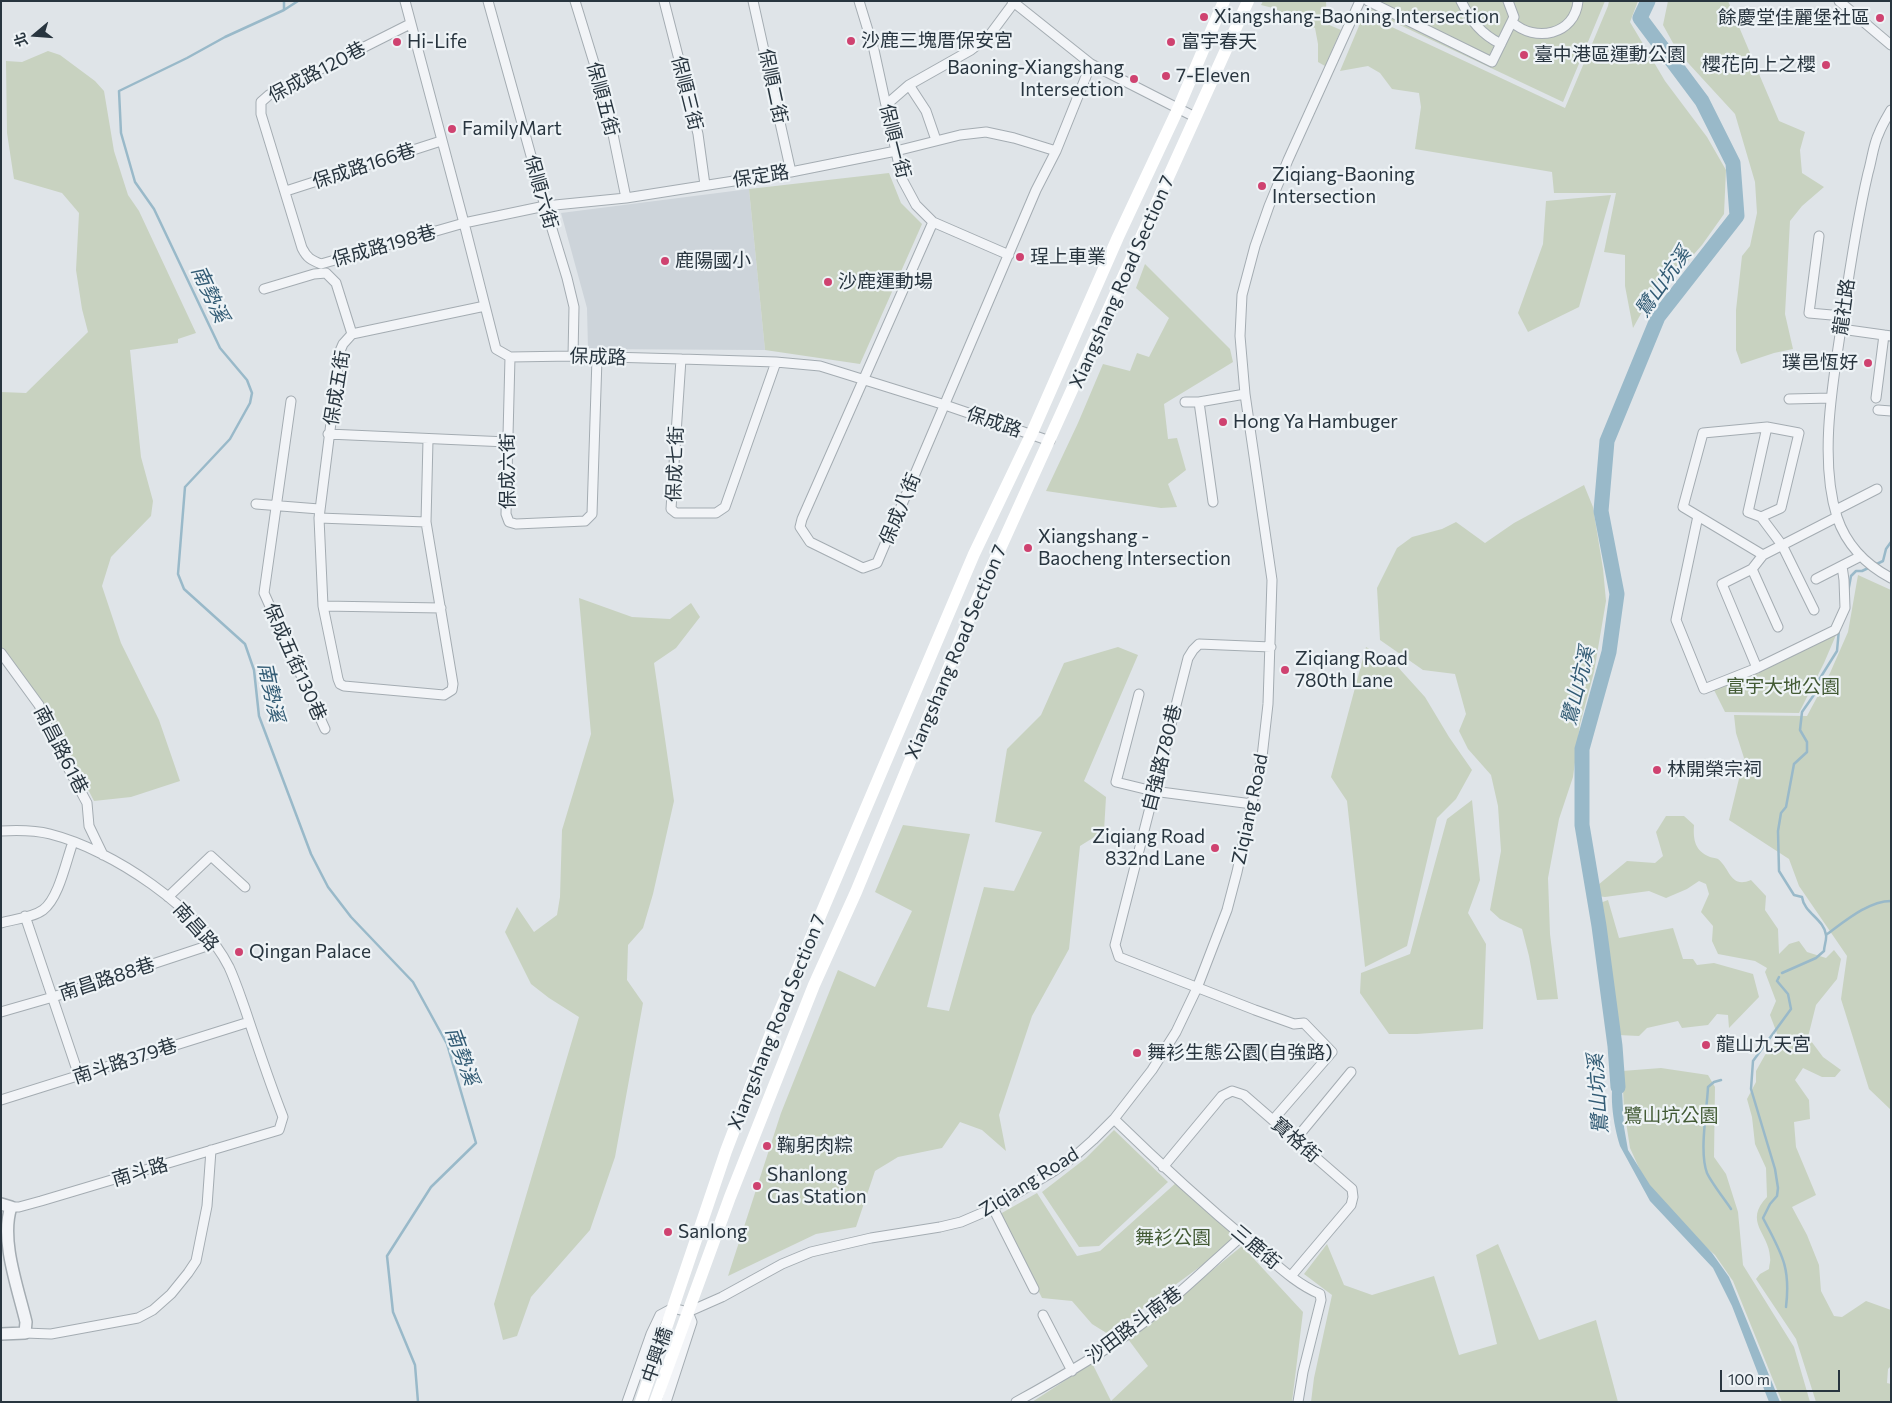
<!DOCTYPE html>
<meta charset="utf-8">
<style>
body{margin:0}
#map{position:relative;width:1892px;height:1403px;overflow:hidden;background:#dfe4e8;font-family:Commissioner,"Noto Sans TC",sans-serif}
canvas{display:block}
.frame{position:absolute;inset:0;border:2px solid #28353f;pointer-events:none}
.north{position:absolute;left:10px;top:10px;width:50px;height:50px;-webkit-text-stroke:4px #eef3f6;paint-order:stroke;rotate:252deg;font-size:14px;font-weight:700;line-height:20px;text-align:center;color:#28353f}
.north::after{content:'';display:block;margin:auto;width:18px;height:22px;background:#28353f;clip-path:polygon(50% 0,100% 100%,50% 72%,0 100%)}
.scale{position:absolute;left:1720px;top:1370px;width:120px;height:22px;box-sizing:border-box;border:2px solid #28353f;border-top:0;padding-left:6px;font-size:15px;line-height:18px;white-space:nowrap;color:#28353f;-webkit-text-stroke:4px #eef3f6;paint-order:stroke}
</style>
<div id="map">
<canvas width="1892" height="1403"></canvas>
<div class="frame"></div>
<div class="north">北</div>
<div class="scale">100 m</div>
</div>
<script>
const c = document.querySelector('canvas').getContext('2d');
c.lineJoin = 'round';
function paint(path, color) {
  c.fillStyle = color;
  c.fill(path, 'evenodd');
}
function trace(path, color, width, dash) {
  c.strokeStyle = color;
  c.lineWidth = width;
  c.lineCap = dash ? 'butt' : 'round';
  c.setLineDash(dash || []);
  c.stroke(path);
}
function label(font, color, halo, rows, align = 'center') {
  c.font = font + ' Commissioner,"Noto Sans TC",sans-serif';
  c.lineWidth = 4.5;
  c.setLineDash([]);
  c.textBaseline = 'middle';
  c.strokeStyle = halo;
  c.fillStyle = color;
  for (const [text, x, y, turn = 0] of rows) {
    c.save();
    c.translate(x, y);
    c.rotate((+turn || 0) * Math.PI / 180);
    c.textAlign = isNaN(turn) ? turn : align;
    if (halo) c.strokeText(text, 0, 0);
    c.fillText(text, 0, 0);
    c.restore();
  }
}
paint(new Path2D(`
 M 749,189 L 765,350 L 588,349 L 587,308 L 561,213 Z`), '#cdd4da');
paint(new Path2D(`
 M 1263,1 L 1326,1 L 1327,24 L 1341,30 L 1325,66 L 1318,62 L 1318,44 L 1315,28 L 1273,8 L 1261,5 Z
 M 1369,1 L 1605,1 L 1563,102 L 1366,9 Z
 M 1609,1 L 1638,1 L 1630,22 L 1665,81 L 1707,137 L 1726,170 L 1724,214 L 1702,245 L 1680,270 L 1662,276 L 1633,328 L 1625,286 L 1625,255 L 1604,252 L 1616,193 L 1554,193 L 1552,172 L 1415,149 L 1421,107 L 1419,93 L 1392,89 L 1380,73 L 1368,66 L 1340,71 L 1364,14 L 1565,108 L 1608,6 Z
 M 1668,1 L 1728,1 L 1779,121 L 1805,132 L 1800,150 L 1802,173 L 1824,187 L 1802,206 L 1790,221 L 1785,314 L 1793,349 L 1774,353 L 1741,364 L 1736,350 L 1736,310 L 1742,256 L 1750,246 L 1757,213 L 1755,182 L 1735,114 L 1678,52 L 1663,25 Z
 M 48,51 L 60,55 L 95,81 L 104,91 L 114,151 L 128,195 L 139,211 L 196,333 L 178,339 L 178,343 L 130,350 L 141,457 L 153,501 L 151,516 L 111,557 L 102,586 L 121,643 L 159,720 L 180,781 L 131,797 L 94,801 L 73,760 L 41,704 L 1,648 L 1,392 L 26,393 L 88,332 L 82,309 L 76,270 L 79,213 L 62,193 L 14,179 L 7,133 L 6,61 L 22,62 Z
 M 889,173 L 901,203 L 922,224 L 860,364 L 765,350 L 749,189 Z
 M 1611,195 L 1579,307 L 1528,332 L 1518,313 L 1543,244 L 1546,201 Z
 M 1145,264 L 1230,349 L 1233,362 L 1164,404 L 1168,439 L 1177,438 L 1186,470 L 1168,484 L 1177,507 L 1161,508 L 1046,491 L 1078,423 L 1103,364 L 1130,371 L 1137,353 L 1149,357 L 1169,318 L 1136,288 Z
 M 1584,485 L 1593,507 L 1603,569 L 1606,601 L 1594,672 L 1580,724 L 1573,777 L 1559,819 L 1548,878 L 1550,934 L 1558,999 L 1537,1000 L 1529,956 L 1522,929 L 1500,919 L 1490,910 L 1501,851 L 1498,806 L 1491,775 L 1468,749 L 1459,731 L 1466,714 L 1455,674 L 1423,670 L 1380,640 L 1377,588 L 1397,548 L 1412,537 L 1442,529 L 1456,522 L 1485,543 L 1514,523 Z
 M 1858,575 L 1891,590 L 1891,1110 L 1869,1089 L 1841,999 L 1847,956 L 1799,886 L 1789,859 L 1729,820 L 1744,758 L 1736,733 L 1734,715 L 1807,716 L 1830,673 L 1848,632 Z
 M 579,598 L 632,617 L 670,619 L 691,603 L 700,617 L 676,648 L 654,663 L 674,801 L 653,894 L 643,928 L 628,945 L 627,980 L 643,1003 L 615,1157 L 590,1230 L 531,1297 L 517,1336 L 503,1340 L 494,1304 L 579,1017 L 549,998 L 531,984 L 505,932 L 517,907 L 534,932 L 557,915 L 560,897 L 562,830 L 591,734 Z
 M 1836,635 L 1824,663 L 1799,713 L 1725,712 L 1714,690 Z
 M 1118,647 L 1138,655 L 1084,781 L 1106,797 L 1104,831 L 1080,846 L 1069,949 L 1032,1016 L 999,1115 L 1006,1151 L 982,1130 L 960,1122 L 942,1148 L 898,1157 L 875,1171 L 856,1227 L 816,1234 L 728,1276 L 781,1113 L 838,970 L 875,987 L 912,911 L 875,892 L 903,825 L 970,834 L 927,1007 L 949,1011 L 984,887 L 1014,891 L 1042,832 L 995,822 L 1007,749 L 1041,715 L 1064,663 Z
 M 1366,647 L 1396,665 L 1425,697 L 1449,737 L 1472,770 L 1456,799 L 1437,818 L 1407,946 L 1365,967 L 1347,801 L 1331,777 Z
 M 1472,800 L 1480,880 L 1468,913 L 1486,944 L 1483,1029 L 1417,1034 L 1389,1034 L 1360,993 L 1361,973 L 1410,954 L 1447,819 Z
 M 1666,816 L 1684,816 L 1694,825 C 1693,840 1695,851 1710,857 C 1712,858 1717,858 1718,859 C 1730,868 1730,889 1751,880 L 1766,896 L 1765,910 L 1778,929 L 1779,954 L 1789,944 L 1799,941 L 1807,952 L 1826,958 L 1834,950 L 1841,959 L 1837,979 L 1816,1005 L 1808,1037 L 1823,1057 L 1841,1070 L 1835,1077 L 1822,1077 L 1803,1068 L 1795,1080 L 1809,1100 L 1810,1119 L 1794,1122 L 1796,1147 L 1816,1195 L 1792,1207 L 1807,1235 L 1819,1265 L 1821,1291 L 1834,1316 L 1842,1317 L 1866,1301 L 1891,1310 L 1891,1366 L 1888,1369 L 1887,1383 L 1891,1384 L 1891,1402 L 1816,1402 L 1796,1339 L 1756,1279 L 1760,1274 L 1769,1269 C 1769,1265 1771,1261 1770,1257 C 1769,1233 1743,1222 1767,1197 L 1766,1168 L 1755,1144 L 1752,1117 L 1747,1099 L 1756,1082 L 1756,1071 L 1765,1055 L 1775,1043 L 1778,1036 L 1770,1015 L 1776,1001 L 1765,972 L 1767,968 L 1755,961 L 1718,954 L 1712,941 L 1713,926 L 1701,912 L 1709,894 L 1706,884 L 1699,881 L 1687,889 L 1666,898 L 1649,891 L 1605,897 L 1598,896 L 1598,885 L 1627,861 L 1655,863 L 1663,856 L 1656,832 Z
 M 1608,900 L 1619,938 L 1673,928 L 1683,959 L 1693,959 L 1697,965 L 1714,963 L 1753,974 L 1759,997 L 1729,1028 L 1728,1015 L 1717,1014 L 1708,1025 L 1682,1028 L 1678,1021 L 1647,1028 L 1639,1036 L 1618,1035 L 1600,903 Z
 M 1661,1068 L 1708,1075 L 1715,1087 L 1714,1157 L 1726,1174 L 1738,1212 L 1743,1265 L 1794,1347 L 1810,1402 L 1782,1402 L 1733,1281 L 1715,1255 L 1681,1225 L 1650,1192 L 1630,1148 L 1624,1109 L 1622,1071 Z
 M 1114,1130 L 1168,1182 L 1099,1246 L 1079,1247 L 1042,1192 L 1086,1158 Z
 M 1177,1182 L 1242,1236 L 1108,1334 L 1092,1324 L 1072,1301 L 1042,1298 L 1000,1214 L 1037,1193 L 1077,1256 L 1100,1251 Z
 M 1327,1244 L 1344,1285 L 1372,1295 L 1434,1276 L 1459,1355 L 1497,1344 L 1476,1255 L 1498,1244 L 1539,1340 L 1596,1320 L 1618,1402 L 1311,1402 L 1314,1378 L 1332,1295 L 1304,1274 Z
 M 1242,1246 L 1303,1312 L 1292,1402 L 1032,1402 L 1092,1363 L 1111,1401 L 1148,1366 L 1128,1339 Z`), '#c8d2c0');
paint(new Path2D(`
 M 1616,1069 L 1622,1091 L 1624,1127 L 1628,1150 L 1650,1185 L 1712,1253 L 1729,1277 L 1780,1402 L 1769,1402 L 1732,1306 L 1713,1268 L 1650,1201 L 1620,1146 C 1613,1123 1608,1091 1616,1069 Z`), '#99b9c9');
trace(new Path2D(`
 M 298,1 L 284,10 L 225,37 L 187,58 L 119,91 L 121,133 L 135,182 L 154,209 L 220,348 L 247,380 L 252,393 L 250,403 L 230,439 L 185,487 L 178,574 L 184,589 L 245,644 L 254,670 L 259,716 L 311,854 L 328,887 L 351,917 L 413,982 L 447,1044 L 476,1143 L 431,1187 L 387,1256 L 393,1312 L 415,1365 L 418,1402
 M 284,10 L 284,1
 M 1848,592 L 1851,576 L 1856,571 L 1862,571 L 1883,561 L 1886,549 L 1891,542
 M 1826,935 C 1844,922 1868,901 1891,901
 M 1782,973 L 1816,958 L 1824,951 C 1824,946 1827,939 1826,935 C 1824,919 1804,913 1802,897 L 1794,895 L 1779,871 L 1778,831 L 1781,813 L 1786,807 L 1794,764 L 1807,752 L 1807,742 L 1800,730 L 1802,712 L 1818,689 L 1817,683 L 1837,651 L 1839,629
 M 1779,977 L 1777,981 L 1788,994 L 1791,1009 L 1753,1061 L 1751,1089 L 1775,1169 L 1778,1188 L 1777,1196 L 1770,1204 L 1763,1218 C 1781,1253 1791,1266 1786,1307
 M 1721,1080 L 1714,1082 L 1708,1087 C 1707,1110 1699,1152 1707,1173 C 1711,1182 1725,1200 1731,1209`), '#99b9c9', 2.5);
trace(new Path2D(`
 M 1618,1087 L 1615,1046 L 1599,926 L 1582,825 L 1582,749 L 1609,652 L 1617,594 L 1601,511 L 1607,441 L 1658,317 L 1737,216 L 1733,163 L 1702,101 L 1640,18 L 1648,1`), '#99b9c9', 15);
const minor = new Path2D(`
 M 405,1 L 464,223 L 496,349 L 510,357 L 573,356 L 681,359 L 776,362 L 820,366 L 945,405 L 1050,441
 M 488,1 L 545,206 L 567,278 L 574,307 L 573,356
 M 575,1 L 607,105 L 626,198
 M 664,1 L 698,134 L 705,185
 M 753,1 L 791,172
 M 859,1 L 874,50 L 902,179 L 916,205 L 933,222 L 1009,255
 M 1012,1 L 1091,64 L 1195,117
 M 1368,1 L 1492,62 L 1514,17 L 1508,1
 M 1461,1 C 1471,21 1481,34 1501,44
 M 1839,1 L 1891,45
 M 1512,22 C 1535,43 1575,35 1578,1
 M 410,24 L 269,95 L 261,102 L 261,114 L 302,248 C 307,258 311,260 321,264 L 464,223 L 545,206 L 626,198 L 791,172 L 896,151 L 960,135 L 986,132 L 1014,138 L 1056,151
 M 909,85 L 926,111 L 936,140
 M 886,105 L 909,85 L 971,50 L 989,36 L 1015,1
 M 1891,110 C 1887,117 1882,125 1879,133 C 1873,145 1872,160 1868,173 C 1857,220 1850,267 1843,315 C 1834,377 1818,456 1837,517 C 1846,544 1866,565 1891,578
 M 286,191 L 441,141
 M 933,222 L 802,519 L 800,527 L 810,542 L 863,568 L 877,563 L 1036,190 L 1056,151 L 1091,64
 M 1819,236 L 1809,313 L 1843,316
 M 264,289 L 314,274 L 326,273 L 336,283 L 352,334
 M 1841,329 L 1891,336
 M 510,357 L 506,514 L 509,522 L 516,524 L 585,521 L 592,514 L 597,358
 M 681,359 L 671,509 L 676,513 L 716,513 L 725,507 L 776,362
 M 1876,398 L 1884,335
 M 1789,399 L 1831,398
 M 291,401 L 264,593 L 325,729
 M 1185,402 L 1199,402 L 1245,394
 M 1199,402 L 1213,502
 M 1878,410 L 1891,411
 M 328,434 L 507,442
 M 428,440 L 426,522 L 453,684 L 452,690 L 444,695 L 344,686 L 340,684 L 338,679 L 323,606 L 319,518 L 340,351 L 343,344 L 352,334 L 485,306
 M 256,504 L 319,509
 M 1836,510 L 1877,489
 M 1698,516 L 1676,620 L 1704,689 L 1757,668 L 1835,630 L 1845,608 L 1844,580 L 1842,566
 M 1761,517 L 1781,508 L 1799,433 L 1767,427 L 1703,433 L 1683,507 L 1763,555
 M 1761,517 L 1782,545 L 1814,610
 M 1761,517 L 1748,512 L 1767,427
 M 319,518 L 426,522
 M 1752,569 L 1778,627
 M 1816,579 L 1861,556
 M 323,606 L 441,608
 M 1271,647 L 1199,644 L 1193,650 L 1188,658 L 1115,945 L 1119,957 L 1255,1010 L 1294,1024 L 1304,1023 L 1332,1052 L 1273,1120
 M 1,653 L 39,705 L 51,736 L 87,803 L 89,826 L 103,855
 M 1757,668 L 1722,584 L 1752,569 L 1763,555 L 1837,517
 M 1139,694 L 1116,782 L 1153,791 L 1252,804
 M 1,831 C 18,830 34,830 50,834 C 113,850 199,908 229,967 C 235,980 240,995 245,1009 C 257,1045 269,1081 283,1117 L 279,1130 L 41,1201 L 19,1207 L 11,1207
 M 168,897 L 211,856 L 245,887
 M 25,916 L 79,1076
 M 1,923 C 14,919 32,918 43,910 C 59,898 66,861 73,842
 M 1,1012 L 53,997 L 213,944
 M 1,1100 L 249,1022
 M 1114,1119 C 1159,1163 1205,1205 1253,1245 C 1274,1262 1294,1283 1320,1294 L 1321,1300 L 1303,1372 L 1298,1402
 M 1295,1140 L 1351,1072
 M 1163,1167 L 1222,1096 L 1232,1091 L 1244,1095 L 1352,1189 L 1353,1197 L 1351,1205 L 1291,1276
 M 993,1208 L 1034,1289
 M 1043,1315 L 1072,1371
 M 25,1333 L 51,1334 L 138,1318 L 153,1310 L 171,1294 L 188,1273 L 196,1261 L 207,1206 L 211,1150
 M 627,1402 L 651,1334 L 660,1315 L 673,1308 L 688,1312 L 722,1297 L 782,1264 L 811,1252 L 871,1238 L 940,1227 L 961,1222 L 989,1210 L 1054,1171 L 1075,1156 L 1093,1140 L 1114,1119 L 1152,1070 L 1176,1032 L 1197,988 L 1227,910 L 1237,872 L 1262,757 L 1268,704 L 1272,580 L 1245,394 L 1240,336 L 1242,295 L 1255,246 L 1269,206 L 1288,160 L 1360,1
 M 666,1402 L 692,1322 L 688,1312
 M 1016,1402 C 1058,1379 1100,1355 1139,1326 C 1175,1299 1208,1266 1242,1236`);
const tertiary = new Path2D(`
 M 1,1204 L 11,1207 C 0,1240 18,1288 26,1322 L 25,1333 L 1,1334`);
trace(minor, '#a4acb2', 11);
trace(tertiary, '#a4acb2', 14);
trace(minor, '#f2f4f7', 9);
trace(tertiary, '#f2f4f7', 11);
trace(new Path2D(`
 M 641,1402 L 726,1151 L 778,1015 L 974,554 L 1031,435 L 1118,237 L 1178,109 L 1224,1
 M 655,1402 L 730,1197 L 814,985 L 856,892 L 975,604 L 1248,1`), '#fff', 12);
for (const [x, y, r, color] of [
 [1204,17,5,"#cf4270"],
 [1880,18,5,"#cf4270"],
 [851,41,5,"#cf4270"],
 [397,42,5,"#cf4270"],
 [1171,42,5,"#cf4270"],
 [1524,55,5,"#cf4270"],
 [1826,65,5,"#cf4270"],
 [1166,76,5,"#cf4270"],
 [1134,79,5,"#cf4270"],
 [452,129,5,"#cf4270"],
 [1262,186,5,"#cf4270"],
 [1020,257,5,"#cf4270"],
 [665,261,5,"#cf4270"],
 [828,282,5,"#cf4270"],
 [1868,363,5,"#cf4270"],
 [1223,422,5,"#cf4270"],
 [1028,548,5,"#cf4270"],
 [1285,670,5,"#cf4270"],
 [1657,770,5,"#cf4270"],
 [1215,848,5,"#cf4270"],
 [239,952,5,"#cf4270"],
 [1706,1045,5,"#cf4270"],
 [1137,1053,5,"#cf4270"],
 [767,1146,5,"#cf4270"],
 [757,1186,5,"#cf4270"],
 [668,1232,5,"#cf4270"]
]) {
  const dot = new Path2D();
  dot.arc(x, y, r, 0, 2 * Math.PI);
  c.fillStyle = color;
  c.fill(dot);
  trace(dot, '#eef3f6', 2);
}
label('19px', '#28353f', '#eef3f6', [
 ["Xiangshang-Baoning Intersection",1214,17],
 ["餘慶堂佳麗堡社區",1870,18,"right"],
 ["沙鹿三塊厝保安宮",861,41],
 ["Hi-Life",407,42],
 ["富宇春天",1181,42],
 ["臺中港區運動公園",1534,55],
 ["櫻花向上之櫻",1816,65,"right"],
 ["Baoning-Xiangshang",1124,68,"right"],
 ["Intersection",1124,90,"right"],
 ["7-Eleven",1176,76],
 ["FamilyMart",462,129],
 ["Ziqiang-Baoning",1272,175],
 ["Intersection",1272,197],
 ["珵上車業",1030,257],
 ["鹿陽國小",675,261],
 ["沙鹿運動場",838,282],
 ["璞邑恆好",1858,363,"right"],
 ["Hong Ya Hambuger",1233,422],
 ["Xiangshang -",1038,537],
 ["Baocheng Intersection",1038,559],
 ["Ziqiang Road",1295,659],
 ["780th Lane",1295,681],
 ["林開榮宗祠",1667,770],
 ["Ziqiang Road",1205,837,"right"],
 ["832nd Lane",1205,859,"right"],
 ["Qingan Palace",249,952],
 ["龍山九天宮",1716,1045],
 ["舞衫生態公園(自強路)",1147,1053],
 ["鞠躬肉粽",777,1146],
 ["Shanlong",767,1175],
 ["Gas Station",767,1197],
 ["Sanlong",678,1232]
], 'left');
label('19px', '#28353f', '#eef3f6', [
 ["保成路120巷",317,72,-28],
 ["保順二街",773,86,78],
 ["保順三街",687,93,76],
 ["保順五街",603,99,75],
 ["保順一街",895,141,76],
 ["保成路166巷",364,166,-18],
 ["保定路",761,176,-9],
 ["保順六街",541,192,74],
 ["保成路198巷",384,246,-16],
 ["Xiangshang Road Section 7",1122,282,-66],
 ["龍社路",1844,307,-82],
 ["保成路",598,357,2],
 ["保成五街",337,388,-81],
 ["保成路",994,422,19],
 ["保成七街",675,464,-88],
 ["保成六街",508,471,-90],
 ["保成八街",900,509,-67],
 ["Xiangshang Road Section 7",956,652,-67],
 ["保成五街130巷",295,662,66],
 ["南昌路61巷",61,750,63],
 ["自強路780巷",1162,758,-76],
 ["Ziqiang Road",1250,809,-78],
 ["南昌路",196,927,48],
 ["南昌路88巷",107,979,-18],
 ["Xiangshang Road Section 7",777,1022,-68],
 ["南斗路379巷",125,1061,-18],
 ["寶格街",1296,1140,41],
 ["南斗路",140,1172,-17],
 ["Ziqiang Road",1029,1182,-32],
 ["三鹿街",1256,1247,40],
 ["沙田路斗南巷",1134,1325,-37],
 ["中興橋",657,1355,-71]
]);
label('19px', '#435b35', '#eef3f6', [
 ["富宇大地公園",1783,687],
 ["鷺山坑公園",1671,1116],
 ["舞衫公園",1173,1238]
]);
label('italic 20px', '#325b74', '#eef3f6', [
 ["鷺山坑溪",1663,282,-55],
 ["南勢溪",210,294,65],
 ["鷺山坑溪",1578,686,-76],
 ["南勢溪",271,692,78],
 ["南勢溪",462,1056,70],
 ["鷺山坑溪",1598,1094,-94]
]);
</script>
